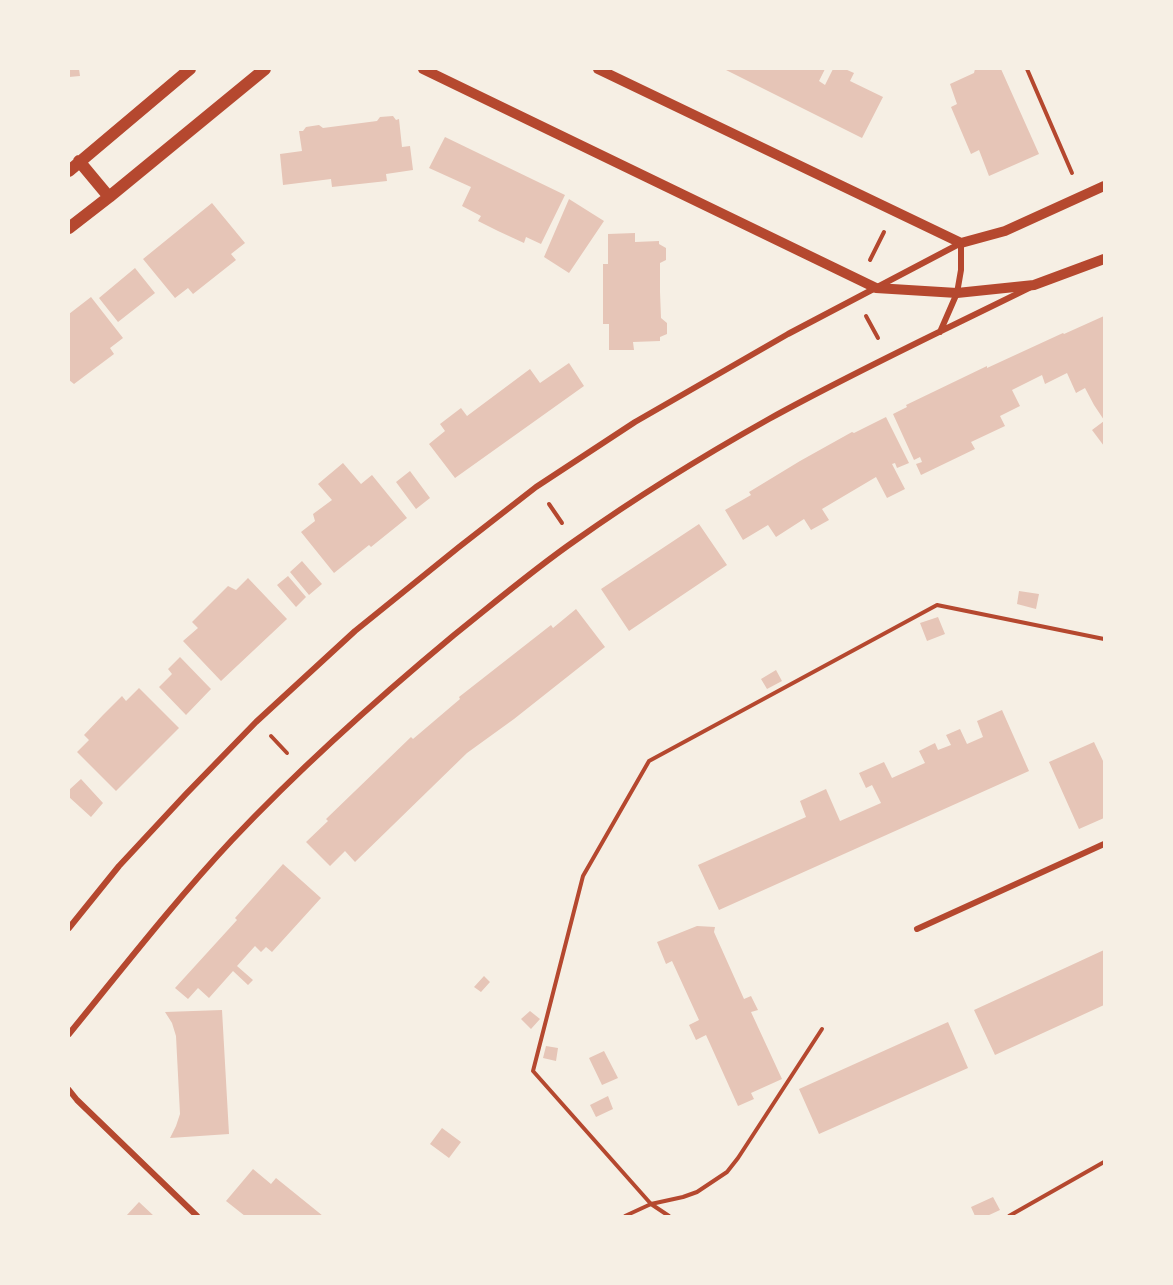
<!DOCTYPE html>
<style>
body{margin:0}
#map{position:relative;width:1173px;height:1285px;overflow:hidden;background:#f6efe4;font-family:"Sofia Sans Condensed",sans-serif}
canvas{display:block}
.frame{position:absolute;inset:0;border:70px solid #f6efe4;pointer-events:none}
</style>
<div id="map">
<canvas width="1173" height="1285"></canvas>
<div class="frame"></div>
</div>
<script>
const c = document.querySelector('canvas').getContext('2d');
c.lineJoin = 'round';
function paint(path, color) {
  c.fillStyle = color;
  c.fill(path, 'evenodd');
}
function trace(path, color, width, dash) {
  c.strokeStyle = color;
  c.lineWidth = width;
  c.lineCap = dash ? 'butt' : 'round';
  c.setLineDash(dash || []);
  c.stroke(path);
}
paint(new Path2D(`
 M 69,69 L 79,69 L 80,76 L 69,77 Z
 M 724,69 L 825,69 L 819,81 L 825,85 L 833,69 L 845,69 L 854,73 L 850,81 L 883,97 L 862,138 Z
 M 975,69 L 1001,69 L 1039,154 L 989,176 L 979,150 L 971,154 L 951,107 L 957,104 L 950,84 L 974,73 Z
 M 393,116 L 396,120 L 399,119 L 402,147 L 410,146 L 413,170 L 386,174 L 387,181 L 332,187 L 331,179 L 283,185 L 280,154 L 302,151 L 299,131 L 303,131 L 306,127 L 319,125 L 323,128 L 377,121 L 380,117 Z
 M 445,137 L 565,195 L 541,244 L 526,237 L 524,243 L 498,231 L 478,221 L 481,216 L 462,206 L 471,187 L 429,168 Z
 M 569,199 L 604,221 L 569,273 L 544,257 Z
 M 212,203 L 245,243 L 231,254 L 236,260 L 193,294 L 188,288 L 175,298 L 143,259 Z
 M 635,233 L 635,242 L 659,241 L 659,244 L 666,248 L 666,260 L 660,263 L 660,292 L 661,318 L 667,323 L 667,334 L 660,337 L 660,341 L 633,342 L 634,350 L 609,350 L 609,324 L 603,324 L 603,264 L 608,264 L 608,234 Z
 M 135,268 L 155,293 L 118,322 L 99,298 Z
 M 91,297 L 123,338 L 110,348 L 114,354 L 74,384 L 69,380 L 69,314 Z
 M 1104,316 L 1104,420 L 1094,405 L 1085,388 L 1076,393 L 1067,373 L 1045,384 L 1042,375 L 1012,390 L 1020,406 L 1000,416 L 1005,426 L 971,442 L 975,449 L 921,475 L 916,464 L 922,462 L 920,457 L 914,460 L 893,414 L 907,407 L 906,405 L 987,366 L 987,368 L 1063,333 L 1064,334 Z
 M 569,363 L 584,386 L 455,478 L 429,444 L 445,431 L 440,424 L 461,408 L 467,416 L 530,369 L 540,383 Z
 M 886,417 L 909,463 L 897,468 L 895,463 L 892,464 L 905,489 L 887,498 L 876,477 L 822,509 L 829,520 L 811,530 L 804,519 L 776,537 L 768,525 L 743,540 L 725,510 L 751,495 L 749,492 L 800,461 L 852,432 L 854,433 Z
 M 1104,421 L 1104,446 L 1092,430 Z
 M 343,463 L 361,484 L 372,475 L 407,518 L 371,547 L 369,545 L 334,573 L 301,532 L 315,521 L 313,514 L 332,500 L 318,484 Z
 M 410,471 L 430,498 L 416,509 L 396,482 Z
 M 699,524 L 727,565 L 629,631 L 601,589 Z
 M 302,561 L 322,584 L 309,595 L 290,572 Z
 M 288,576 L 306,597 L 296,607 L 277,585 Z
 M 248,578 L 287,619 L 221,681 L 183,641 L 198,628 L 192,622 L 228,586 L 236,590 Z
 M 1019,591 L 1039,594 L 1036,609 L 1017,604 Z
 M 576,609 L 605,647 L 514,719 L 467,753 L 355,862 L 345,851 L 330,866 L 306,842 L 328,821 L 326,819 L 411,737 L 413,739 L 460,699 L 459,697 L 551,625 L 553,628 Z
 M 938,617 L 945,634 L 927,641 L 920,623 Z
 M 180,657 L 211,689 L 186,715 L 159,687 L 172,674 L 168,669 Z
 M 776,670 L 782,681 L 767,689 L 761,679 Z
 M 139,688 L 179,728 L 116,791 L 77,752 L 89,740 L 84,735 L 103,715 L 122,696 L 126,701 Z
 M 1002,710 L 1029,771 L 719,910 L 698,865 L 806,817 L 800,801 L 826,789 L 840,821 L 881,803 L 872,785 L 866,788 L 859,773 L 884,762 L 892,778 L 925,763 L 919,751 L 935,743 L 938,750 L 951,745 L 946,735 L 960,729 L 967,744 L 983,737 L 977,721 Z
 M 1094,742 L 1104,763 L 1104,818 L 1079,829 L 1049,762 Z
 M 81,779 L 103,803 L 91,817 L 69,797 L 69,790 Z
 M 283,864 L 321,898 L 272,952 L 266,947 L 261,952 L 255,946 L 237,966 L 253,980 L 248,985 L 233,971 L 209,998 L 198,988 L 188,999 L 175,988 L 237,920 L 235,918 Z
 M 697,926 L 715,927 L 714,932 L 744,999 L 751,996 L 758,1010 L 751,1012 L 782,1079 L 751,1093 L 754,1099 L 738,1106 L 706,1035 L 696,1040 L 689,1025 L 699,1020 L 672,961 L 666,964 L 657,942 Z
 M 1104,950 L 1104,1005 L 995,1055 L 974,1010 Z
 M 484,976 L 490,982 L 481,992 L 474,987 Z
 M 222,1010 L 229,1134 L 170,1138 L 176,1126 L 180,1114 L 176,1036 L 172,1023 L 165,1012 Z
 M 530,1011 L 540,1019 L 531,1029 L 521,1019 Z
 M 948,1022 L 968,1068 L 819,1134 L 799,1089 Z
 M 546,1046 L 558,1048 L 556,1061 L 543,1058 Z
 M 604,1051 L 618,1078 L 602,1085 L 589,1058 Z
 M 608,1096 L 613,1109 L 596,1117 L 590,1105 Z
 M 442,1128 L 461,1142 L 449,1158 L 430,1144 Z
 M 253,1169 L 271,1184 L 276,1178 L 323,1216 L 245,1216 L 226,1201 Z
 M 993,1197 L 1000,1210 L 987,1216 L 975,1216 L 971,1207 Z
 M 139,1202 L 154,1216 L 126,1216 Z`), '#e6c5b7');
trace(new Path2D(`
 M 1027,69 L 1072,173
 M 870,260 L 884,232
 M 866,316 L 878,338
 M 549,504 L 562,523
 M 271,736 L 287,753
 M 625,1216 L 651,1204 L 683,1197 L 697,1192 L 727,1172 L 738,1158 L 822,1029
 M 669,1216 L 651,1204 L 533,1071 L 583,876 L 649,761 L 937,605 L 1104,639
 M 1009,1216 L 1104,1162`), '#b5482f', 4);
trace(new Path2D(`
 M 69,928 L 119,866 L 186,794 L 256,722 L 355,631 L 459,547 L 536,487 L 635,422 L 788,334 L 961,243 L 961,270 L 957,293 L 940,332
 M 917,929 L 1104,844
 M 69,1034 C 122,969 174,902 232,840 C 301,767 377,699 454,635 C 494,603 534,569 576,540 C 638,496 703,456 769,419 C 854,372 942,331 1029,288
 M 69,1090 L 77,1100 L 197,1216`), '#b5482f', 6);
trace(new Path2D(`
 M 423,69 L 876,288 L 957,293 L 1034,285 L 1104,259
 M 598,69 L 961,243 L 1005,231 L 1104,186`), '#b5482f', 10);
trace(new Path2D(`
 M 79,161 L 109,197
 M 69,171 L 190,69
 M 69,228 L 109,197 L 265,69`), '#b5482f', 12);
</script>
